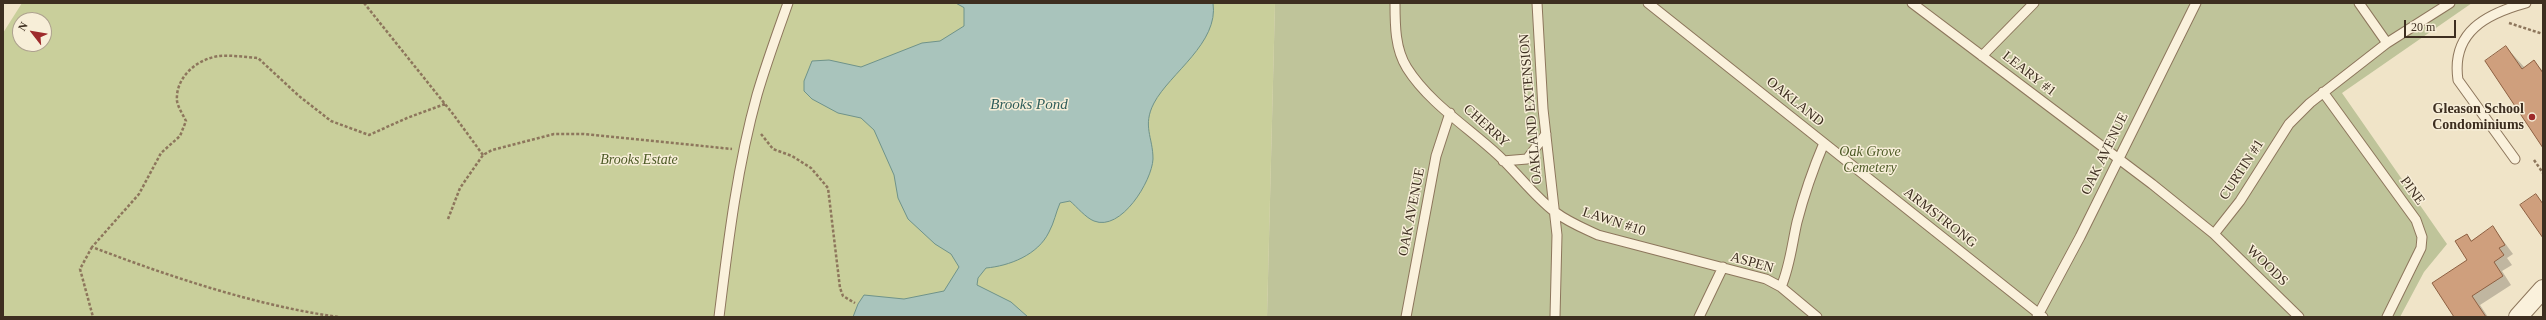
<!DOCTYPE html>
<style>
body{margin:0}
#map{position:relative;width:2546px;height:320px;overflow:hidden;background:#f0e4c8;font-family:Georgia,serif}
canvas{display:block}
.frame{position:absolute;inset:0;border:4px solid #3d2e20;pointer-events:none}
.north{position:absolute;left:12px;top:12px;width:40px;height:40px;box-sizing:border-box;background:#f7eed8;border:1px solid #ada18e;border-radius:50%;rotate:301deg;font-size:11px;font-weight:700;line-height:16px;text-align:center;color:#3d2e20}
.north::after{content:'';display:block;margin:auto;width:14px;height:18px;background:#9e2a2b;clip-path:polygon(50% 0,100% 100%,50% 72%,0 100%)}
.scale{position:absolute;left:2404px;top:20px;width:52px;height:18px;box-sizing:border-box;border:2px solid #3d2e20;border-top:0;padding-left:5px;font-size:12px;line-height:14px;white-space:nowrap;color:#3d2e20;-webkit-text-stroke:3px #f7eed8;paint-order:stroke}
</style>
<div id="map">
<canvas width="2546" height="320"></canvas>
<div class="frame"></div>
<div class="north">N</div>
<div class="scale">20 m</div>
</div>
<script>
const c = document.querySelector('canvas').getContext('2d');
c.lineJoin = 'round';
function paint(path, color) {
  c.fillStyle = color;
  c.fill(path, 'evenodd');
}
function trace(path, color, width, dash) {
  c.strokeStyle = color;
  c.lineWidth = width;
  c.lineCap = dash ? 'butt' : 'round';
  c.setLineDash(dash || []);
  c.stroke(path);
}
function label(font, color, halo, rows, align = 'center') {
  c.font = font + ' Georgia,serif';
  c.lineWidth = 3;
  c.setLineDash([]);
  c.textBaseline = 'middle';
  c.strokeStyle = halo;
  c.fillStyle = color;
  for (const [text, x, y, turn = 0] of rows) {
    c.save();
    c.translate(x, y);
    c.rotate((+turn || 0) * Math.PI / 180);
    c.textAlign = isNaN(turn) ? turn : align;
    if (halo) c.strokeText(text, 0, 0);
    c.fillText(text, 0, 0);
    c.restore();
  }
}
paint(new Path2D(`
 M 22,3 L 1275,3 L 1267,317 L 3,317 L 3,33 ZM 20,20 L 44,20 L 44,44 L 20,44 Z`), '#c9cf9b');
paint(new Path2D(`
 M 1275,3 L 2472,3 L 2342,93 L 2447,244 L 2424,272 L 2400,317 L 1267,317 Z`), '#bfc49a');
const water = new Path2D(`
 M 956,3 L 1213,3 C 1219,43 1170,73 1154,103 C 1142,126 1153,137 1153,159 C 1152,181 1121,232 1094,221 C 1086,218 1077,207 1070,201 L 1060,203 C 1056,212 1054,223 1049,232 C 1038,255 1009,266 986,268 L 978,278 L 977,285 L 1011,302 L 1028,317 L 853,317 L 858,304 L 864,295 L 904,299 L 944,291 L 959,267 L 951,254 L 935,244 L 908,219 L 898,198 L 894,175 L 874,130 L 861,118 L 838,113 L 812,99 L 804,91 L 804,81 L 812,61 L 829,60 L 861,67 L 922,43 L 940,41 L 964,26 L 964,8 Z`);
paint(water, '#a9c4bc');
trace(water, '#6f938a', 1);
paint(new Path2D(`
 M 2506,47 L 2525,68 L 2534,62 L 2543,71 L 2543,147 Z
 M 2493,227 L 2513,254 L 2507,258 L 2512,265 L 2502,271 L 2511,285 L 2480,305 L 2488,317 L 2455,317 L 2469,261 L 2466,235 L 2472,241 Z`), '#0003');
const building = new Path2D(`
 M 2506,46 L 2522,69 L 2534,60 L 2543,73 L 2543,148 L 2485,61 Z
 M 2536,194 L 2543,204 L 2543,238 L 2520,205 Z
 M 2493,226 L 2505,245 L 2499,248 L 2504,255 L 2494,262 L 2503,276 L 2472,296 L 2486,317 L 2454,317 L 2432,283 L 2467,260 L 2455,241 L 2467,234 L 2471,241 Z`);
paint(building, '#cf9f7d');
trace(building, '#8d5f41', 1);
const service = new Path2D(`
 M 1395,3 C 1395,25 1395,49 1407,68 C 1429,103 1469,128 1499,156 C 1518,174 1535,197 1555,212 C 1568,222 1583,228 1598,235 L 1766,279 L 1781,287 L 1817,317
 M 1537,3 L 1543,109 L 1557,235 L 1555,317
 M 1648,3 L 1824,143 C 1813,169 1804,195 1797,222 C 1792,244 1790,266 1781,287
 M 1912,3 L 2152,184 L 2214,234 L 2299,317
 M 2359,3 L 2387,43
 M 1982,56 L 2034,3
 M 2323,92 L 2416,220 L 2422,237 L 2421,248 L 2387,317
 M 1824,143 L 2043,317
 M 2515,159 L 2458,80 C 2451,32 2486,14 2526,3
 M 1503,161 L 1527,159 L 1546,134
 M 2214,234 L 2240,201 L 2289,124 L 2310,103 L 2387,43 L 2450,3
 M 719,317 C 728,243 737,167 757,95 C 766,64 777,34 788,3
 M 1406,317 L 1436,156 L 1450,113
 M 1699,317 L 1723,267
 M 2037,317 L 2080,237 L 2196,3`);
const minor = new Path2D(`
 M 2518,317 L 2543,289`);
trace(service, '#8d765c', 11);
trace(minor, '#8d765c', 20);
trace(new Path2D(`
 M 364,3 L 453,114 L 483,155
 M 2509,23 L 2543,34
 M 761,134 L 773,149 L 792,156 L 811,168 L 828,188 L 840,288 L 843,296 L 855,303
 M 2534,160 L 2543,173
 M 448,219 L 460,188 L 483,155 L 492,150 L 554,134 L 584,134 L 732,149
 M 92,247 L 80,269 L 93,317
 M 338,317 C 254,305 171,277 92,247 L 139,194 L 161,153 L 180,136 L 186,121 C 183,115 178,107 177,101 C 175,77 198,58 220,56 C 232,55 245,57 258,58 L 299,96 L 331,121 L 369,135 L 407,118 L 445,104`), '#8d765c', 2.5, [3, 2]);
trace(service, '#faf1dc', 9);
trace(minor, '#faf1dc', 18);
for (const [x, y, r, color] of [
 [2532,117,4,"#9e2a2b"]
]) {
  const dot = new Path2D();
  dot.arc(x, y, r, 0, 2 * Math.PI);
  c.fillStyle = color;
  c.fill(dot);
  trace(dot, '#f7eed8', 1.5);
}
label('14px', '#3d2e20', '#f7eed8', [
 ["LEARY #1",2029,74,38],
 ["OAKLAND",1795,102,39],
 ["OAKLAND EXTENSION",1531,109,-95],
 ["CHERRY",1486,126,42],
 ["OAK AVENUE",2105,154,-64],
 ["CURTIN #1",2242,170,-57],
 ["PINE",2412,191,54],
 ["OAK AVENUE",1412,212,-79],
 ["ARMSTRONG",1940,218,38],
 ["LAWN #10",1614,222,18],
 ["ASPEN",1752,263,16],
 ["WOODS",2267,266,44]
]);
label('bold 14px', '#3d2e20', '#f7eed8', [
 ["Gleason School",2524,109],
 ["Condominiums",2524,125]
], 'right');
label('italic 14px', '#4d5a26', '#f7eed8', [
 ["Oak Grove",1870,152],
 ["Cemetery",1870,168],
 ["Brooks Estate",639,160]
]);
label('italic 15px', '#2f5d5a', '#f7eed8', [
 ["Brooks Pond",1029,105]
]);
</script>
